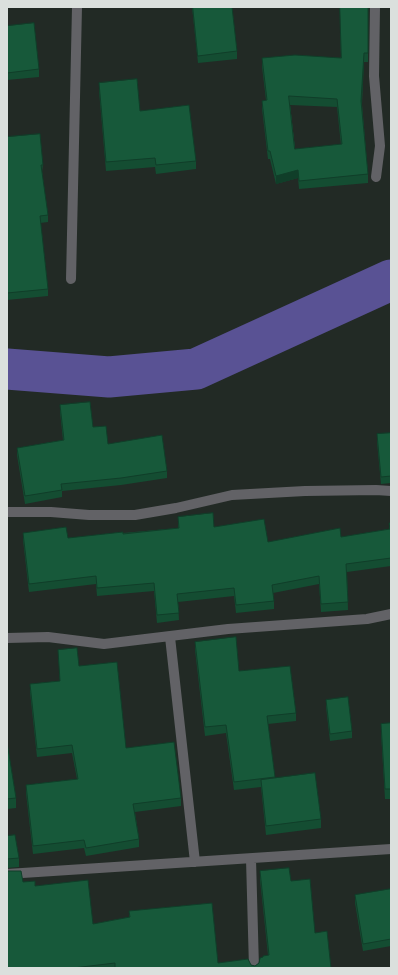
<!DOCTYPE html>
<style>
body{margin:0}
#map{position:relative;width:398px;height:975px;overflow:hidden;background:#222a25;font-family:"Alegreya Sans",sans-serif}
canvas{display:block}
.frame{position:absolute;inset:0;border:8px solid #dbe0dd;pointer-events:none}
</style>
<div id="map">
<canvas width="398" height="975"></canvas>
<div class="frame"></div>
</div>
<script>
const c = document.querySelector('canvas').getContext('2d');
c.lineJoin = 'round';
function trace(path, color, width, dash) {
  c.strokeStyle = color;
  c.lineWidth = width;
  c.lineCap = dash ? 'butt' : 'round';
  c.setLineDash(dash || []);
  c.stroke(path);
}
function paint(path, color) {
  c.fillStyle = color;
  c.fill(path, 'evenodd');
}
trace(new Path2D(`
 M 7,369 L 109,377 L 196,369 L 391,280`), '#595294', 41);
trace(new Path2D(`
 M 375,7 L 374,76 L 380,146 L 376,177
 M 71,279 L 77,7
 M 7,512 L 51,512 L 89,515 L 135,515 L 176,508 L 232,495 L 305,491 L 376,490 L 391,491
 M 170,637 L 195,862
 M 7,638 L 48,637 L 104,644 L 228,629 L 367,619 L 391,614
 M 251,859 L 254,968
 M 7,874 L 391,849`), '#626266', 10);
paint(new Path2D(`
 M 105,7 L 142,7 L 142,8 L 105,8 Z
 M 192,7 L 232,7 L 237,51 L 237,59 L 198,63 Z
 M 368,7 L 368,62 L 364,62 L 362,104 L 368,174 L 368,183 L 299,189 L 298,178 L 276,184 L 270,159 L 268,159 L 262,109 L 262,101 L 266,100 L 262,67 L 262,58 L 340,58 ZM 290,105 L 337,107 L 341,145 L 295,149 Z
 M 7,26 L 39,69 L 39,77 L 7,80 Z
 M 99,83 L 140,111 L 196,161 L 196,169 L 156,174 L 155,167 L 106,171 L 99,91 Z
 M 7,137 L 43,165 L 42,172 L 48,215 L 48,222 L 40,223 L 48,289 L 48,296 L 7,300 Z
 M 60,405 L 93,427 L 108,444 L 167,471 L 167,478 L 121,485 L 62,491 L 62,497 L 25,504 L 17,455 L 17,448 L 63,440 L 60,412 Z
 M 391,433 L 391,483 L 381,484 L 377,442 L 377,434 Z
 M 178,517 L 268,542 L 341,537 L 389,529 L 389,523 L 391,523 L 391,566 L 347,572 L 348,610 L 321,612 L 319,584 L 273,593 L 274,601 L 274,609 L 236,613 L 234,596 L 178,602 L 179,620 L 157,623 L 154,591 L 97,596 L 96,584 L 29,592 L 23,540 L 23,533 L 68,538 L 178,528 Z
 M 195,642 L 239,671 L 296,713 L 296,721 L 268,724 L 275,778 L 321,819 L 321,828 L 266,835 L 261,787 L 234,790 L 226,733 L 205,736 L 195,650 Z
 M 58,650 L 79,666 L 126,748 L 181,798 L 181,806 L 135,812 L 139,839 L 139,847 L 86,856 L 84,848 L 33,854 L 26,793 L 26,785 L 77,779 L 72,753 L 37,757 L 30,692 L 30,684 L 60,681 Z
 M 326,700 L 352,731 L 352,738 L 330,741 L 326,707 Z
 M 391,723 L 391,799 L 385,799 L 381,733 L 381,724 Z
 M 7,742 L 16,798 L 16,808 L 7,809 Z
 M 7,836 L 19,858 L 19,867 L 7,868 Z
 M 260,871 L 291,881 L 315,933 L 331,968 L 7,968 L 23,882 L 35,886 L 93,924 L 129,917 L 129,911 L 218,963 L 251,965 L 255,966 L 259,963 L 263,957 L 268,955 L 260,880 Z
 M 391,889 L 391,946 L 363,951 L 355,903 L 355,895 Z`), '#144d32');
paint(new Path2D(`
 M 364,53 L 364,62 L 361,109 L 361,101 Z
 M 298,170 L 298,178 L 276,184 L 276,176 Z`), '#103e29');
const building = new Path2D(`
 M 193,7 L 232,7 L 237,51 L 198,56 Z
 M 340,7 L 368,7 L 368,53 L 364,53 L 361,101 L 368,174 L 299,181 L 298,170 L 276,176 L 270,151 L 268,151 L 262,101 L 267,100 L 262,58 L 295,55 L 341,58 ZM 289,96 L 337,99 L 342,144 L 295,149 Z
 M 34,23 L 39,69 L 7,73 L 7,26 Z
 M 137,79 L 140,111 L 189,105 L 196,161 L 156,165 L 155,158 L 106,162 L 99,83 Z
 M 40,134 L 43,165 L 41,165 L 48,215 L 40,216 L 48,289 L 7,293 L 7,137 Z
 M 90,402 L 93,427 L 106,426 L 108,444 L 162,435 L 167,471 L 121,478 L 61,484 L 62,490 L 25,496 L 17,448 L 64,440 L 60,405 Z
 M 391,433 L 391,476 L 381,477 L 377,434 Z
 M 213,513 L 214,527 L 264,519 L 268,542 L 340,528 L 341,537 L 390,529 L 389,523 L 391,523 L 391,558 L 346,564 L 348,602 L 321,604 L 319,576 L 272,585 L 274,601 L 236,605 L 234,588 L 177,594 L 179,613 L 157,615 L 154,583 L 97,588 L 96,576 L 29,584 L 23,533 L 66,527 L 68,538 L 123,532 L 123,534 L 179,528 L 178,517 Z
 M 236,637 L 239,671 L 290,666 L 296,713 L 267,716 L 275,777 L 234,782 L 226,725 L 205,727 L 195,642 Z
 M 77,648 L 79,666 L 117,662 L 126,748 L 174,742 L 181,798 L 133,804 L 139,839 L 86,848 L 84,840 L 33,846 L 26,785 L 78,779 L 72,745 L 37,749 L 30,684 L 60,681 L 58,650 Z
 M 348,697 L 352,731 L 330,734 L 326,700 Z
 M 391,723 L 391,789 L 385,789 L 381,724 Z
 M 7,742 L 16,798 L 7,799 Z
 M 315,773 L 321,819 L 266,826 L 261,780 Z
 M 15,835 L 19,858 L 7,859 L 7,836 Z
 M 289,868 L 291,881 L 310,879 L 315,933 L 327,931 L 331,968 L 115,968 L 115,963 L 73,968 L 7,968 L 7,871 L 21,871 L 23,882 L 35,881 L 35,886 L 88,880 L 93,924 L 130,917 L 129,911 L 212,903 L 218,963 L 248,959 L 251,965 L 255,966 L 259,963 L 260,958 L 263,957 L 263,956 L 269,955 L 260,871 Z
 M 391,889 L 391,939 L 363,944 L 355,895 Z`);
paint(building, '#17593a');
trace(building, '#103e29', 1);
</script>
